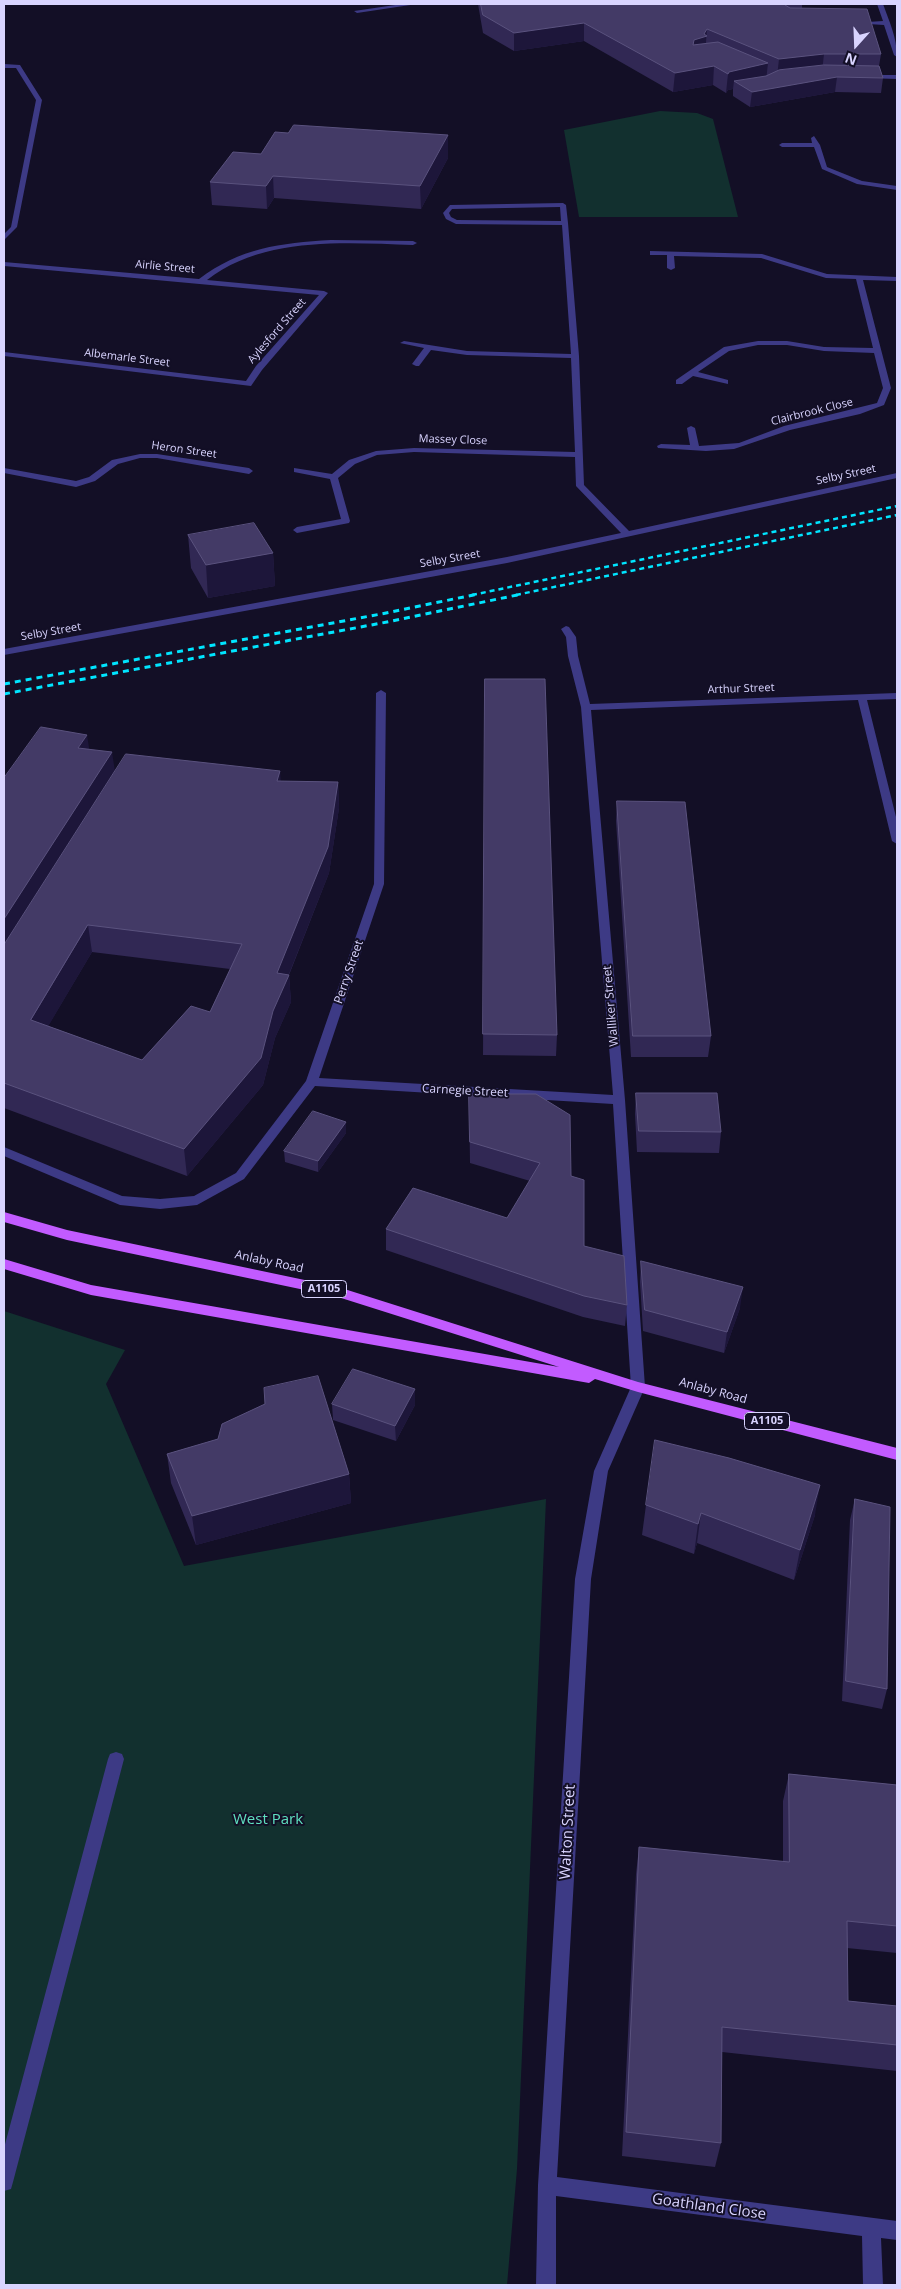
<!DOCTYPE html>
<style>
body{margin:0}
#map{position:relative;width:901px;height:2289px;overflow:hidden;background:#130f26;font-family:"Open Sans",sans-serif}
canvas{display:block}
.frame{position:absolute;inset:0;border:5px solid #d9d4ff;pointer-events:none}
.north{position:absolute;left:831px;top:20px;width:50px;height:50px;-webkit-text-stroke:4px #130f26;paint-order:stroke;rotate:200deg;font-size:14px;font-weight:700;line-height:20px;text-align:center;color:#d9d4ff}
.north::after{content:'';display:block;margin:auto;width:18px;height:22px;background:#d9d4ff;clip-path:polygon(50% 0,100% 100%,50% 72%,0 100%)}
</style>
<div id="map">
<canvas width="901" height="2289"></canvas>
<div class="frame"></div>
<div class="north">N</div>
</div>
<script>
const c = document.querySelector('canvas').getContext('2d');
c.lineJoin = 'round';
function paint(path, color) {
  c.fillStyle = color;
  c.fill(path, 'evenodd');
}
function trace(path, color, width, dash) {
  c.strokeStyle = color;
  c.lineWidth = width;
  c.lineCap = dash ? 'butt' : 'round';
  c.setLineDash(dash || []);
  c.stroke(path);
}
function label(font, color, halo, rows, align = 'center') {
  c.font = font + ' "Open Sans",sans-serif';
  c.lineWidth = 4;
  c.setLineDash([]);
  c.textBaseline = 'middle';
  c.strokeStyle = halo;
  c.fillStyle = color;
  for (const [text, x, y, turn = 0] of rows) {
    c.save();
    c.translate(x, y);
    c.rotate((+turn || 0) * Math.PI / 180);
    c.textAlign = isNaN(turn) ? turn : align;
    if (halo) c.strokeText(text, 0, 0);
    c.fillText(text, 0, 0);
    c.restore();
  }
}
paint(new Path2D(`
 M 660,111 L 697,113 L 713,119 L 738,217 L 579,217 L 564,130 Z
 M 4,1311 L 125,1350 L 106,1384 L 184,1566 L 546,1499 L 517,2169 L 507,2285 L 4,2285 Z`), '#12302f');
paint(new Path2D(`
 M 402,4 L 417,4 L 357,13 L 354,11 Z
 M 877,4 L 883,4 C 889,21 897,37 897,57 L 894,55 L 884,25 L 852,23 L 883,21 Z
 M 4,64 L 20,65 L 42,100 L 17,227 L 4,240 L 4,234 L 11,227 L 36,100 L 16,68 L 4,68 Z
 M 867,75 L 897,75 L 897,79 L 865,78 Z
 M 814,136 L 820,145 L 827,167 L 862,181 L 897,186 L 897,190 L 857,184 L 822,169 L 814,147 L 782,147 L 779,145 L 782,143 L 812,143 L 811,138 Z
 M 563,203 L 566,205 L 568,223 L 579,356 L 584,485 L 629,531 L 897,473 L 897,478 L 507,563 L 4,655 L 4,649 L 507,557 L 621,533 L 576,486 L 575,457 L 414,452 L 377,455 L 355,464 L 338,478 L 350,521 L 349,523 L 297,533 L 293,530 L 297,527 L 341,519 L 330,479 L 294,472 L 294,468 L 332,474 L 349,460 L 376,451 L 414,448 L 575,452 L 571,358 L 467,355 L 431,350 L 419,366 L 416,366 L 412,364 L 424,348 L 400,343 L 404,341 L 467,351 L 571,354 L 562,225 L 456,224 L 446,219 L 443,213 L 450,205 ZM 560,207 L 561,221 L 457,220 L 451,217 L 449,213 L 452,209 Z
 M 331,240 L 413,241 L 417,243 L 413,245 C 344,243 264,236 207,280 L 324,291 L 328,293 L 262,370 L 251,386 L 4,356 L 4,352 L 246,381 L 256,366 L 319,295 L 4,266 L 4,262 L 199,279 C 240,248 280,243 331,240 Z
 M 650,251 L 762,254 L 827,274 L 897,277 L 897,281 L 863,280 L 891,388 L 884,405 L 860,414 L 790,430 L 734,449 L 706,451 L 658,448 L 657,446 L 661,444 L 690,445 L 687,428 L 691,426 L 695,428 L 699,446 L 739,443 L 784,426 L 877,403 L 883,388 L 874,353 L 824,351 L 787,345 L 758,345 L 729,351 L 698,372 L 728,380 L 728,384 L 693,376 L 682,384 L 676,384 L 676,380 L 724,347 L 758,341 L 787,341 L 824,347 L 873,348 L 856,279 L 826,278 L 761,258 L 674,256 L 675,268 L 671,270 L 667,268 L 667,255 L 650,255 Z
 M 140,454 L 157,454 L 249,468 L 253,471 L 249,474 L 157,458 L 140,458 L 118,464 L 95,481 L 76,487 L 4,473 L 4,468 L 76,481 L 89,477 L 112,460 Z
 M 566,626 L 569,627 L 576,637 L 578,656 L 590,704 L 897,693 L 897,699 L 867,700 L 897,821 L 897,844 L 892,841 L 858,700 L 591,710 L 625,1100 L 645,1387 L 608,1471 L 591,1579 L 557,2177 L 897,2221 L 897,2240 L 881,2238 L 883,2285 L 863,2285 L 862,2236 L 556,2196 L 556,2285 L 536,2285 L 538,2185 L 575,1579 L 594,1471 L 631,1387 L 613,1104 L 315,1086 L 244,1179 L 197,1205 L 160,1209 L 120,1205 L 4,1156 L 4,1147 L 122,1196 L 160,1199 L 194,1196 L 236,1173 L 306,1081 L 374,884 L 376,693 L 381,690 L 386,693 L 384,884 L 319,1078 L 613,1095 L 581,707 L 568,656 L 566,637 L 561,629 Z
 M 116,1752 L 122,1754 L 124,1759 L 13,2182 L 11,2189 L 4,2191 L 4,2148 L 108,1759 L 110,1754 Z`), '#3d3a85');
paint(new Path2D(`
 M 4,1212 L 67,1230 L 338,1287 L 638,1382 L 897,1448 L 897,1460 L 638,1392 L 595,1379 L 589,1383 L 91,1295 L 4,1269 L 4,1259 L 91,1285 L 559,1367 L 338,1297 L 67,1240 L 4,1222 Z`), '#c25bff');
trace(new Path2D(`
 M 472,595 L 897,506
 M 516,595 L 897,515`), '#00e5ff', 2.5, [5, 4]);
trace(new Path2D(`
 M 4,684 L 381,614 L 478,594
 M 4,694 L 387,622 L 522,594`), '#00e5ff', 3, [6, 5]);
paint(new Path2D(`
 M 478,4 L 802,4 L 802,8 L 881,54 L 879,66 L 883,78 L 881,93 L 835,92 L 750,107 L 733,96 L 733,89 L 728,90 L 726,93 L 713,85 L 673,92 L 584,41 L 514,51 L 483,33 Z
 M 261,154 L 448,158 L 421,209 L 274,198 L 267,209 L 212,205 L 210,182 Z
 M 188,535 L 273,553 L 275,586 L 208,598 L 191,568 Z
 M 485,679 L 557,1035 L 556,1056 L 483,1055 Z
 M 89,750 L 115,771 L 280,771 L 280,781 L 338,782 L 339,808 L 329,873 L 289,975 L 291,1002 L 275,1038 L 263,1085 L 187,1176 L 4,1108 L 4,778 ZM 92,952 L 230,969 L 210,1012 L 142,1060 L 48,1026 Z
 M 617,801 L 711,1036 L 708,1057 L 631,1057 L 616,821 Z
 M 636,1093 L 721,1132 L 719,1153 L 637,1152 L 635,1114 Z
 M 469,1094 L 571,1176 L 584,1246 L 627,1305 L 625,1326 L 583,1317 L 386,1250 L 386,1229 L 507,1218 L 530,1181 L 470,1163 Z
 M 346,1122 L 346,1133 L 318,1172 L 285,1162 L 284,1151 Z
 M 641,1261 L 740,1308 L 724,1353 L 643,1331 L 640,1282 Z
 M 265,1404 L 349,1474 L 351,1503 L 196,1545 L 171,1483 L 167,1454 L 218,1439 Z
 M 332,1404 L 415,1405 L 396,1441 L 333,1420 Z
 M 855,1499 L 887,1689 L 882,1709 L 842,1701 L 850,1520 Z
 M 646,1505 L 815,1515 L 794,1580 L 697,1543 L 694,1554 L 642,1535 Z
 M 789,1774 L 897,1785 L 897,1953 L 847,1948 L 848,2001 L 897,2006 L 897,2071 L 722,2052 L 721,2143 L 715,2167 L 622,2156 L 636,1874 L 639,1847 L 783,1862 L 783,1801 Z`), '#312854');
paint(new Path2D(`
 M 584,23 L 584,41 L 514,51 L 514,33 Z
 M 707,29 L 705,55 L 692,58 L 694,40 L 704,34 Z
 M 824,54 L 822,72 L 777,77 L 779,59 Z
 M 768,63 L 766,81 L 734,81 L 733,89 L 728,90 L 726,93 L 728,74 L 729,72 Z
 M 714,66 L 713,85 L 673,92 L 675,73 Z
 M 837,77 L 835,92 L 750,107 L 752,92 Z
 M 448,135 L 448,158 L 421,209 L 420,186 Z
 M 273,176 L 274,198 L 267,209 L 266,186 Z
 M 273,553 L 275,586 L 208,598 L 206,565 Z
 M 87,735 L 91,760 L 78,748 Z
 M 112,752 L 116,778 L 4,953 L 4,919 Z
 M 280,771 L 282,796 L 277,781 Z
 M 338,782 L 339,808 L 329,873 L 285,984 L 289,975 L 291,1002 L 275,1038 L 263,1085 L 187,1176 L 184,1149 Z
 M 88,925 L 92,952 L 36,1047 L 31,1020 Z
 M 346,1122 L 346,1133 L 318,1172 L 318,1161 Z
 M 743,1287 L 740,1308 L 724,1353 L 727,1332 Z
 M 415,1389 L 415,1405 L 396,1441 L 395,1426 Z
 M 349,1474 L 351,1503 L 196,1545 L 192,1516 Z
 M 820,1485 L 815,1515 L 794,1580 L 800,1550 Z
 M 701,1513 L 697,1543 L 694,1554 L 698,1524 Z`), '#1d163a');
const building = new Path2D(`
 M 481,4 L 786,4 L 785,5 L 790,8 L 867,9 L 881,54 L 824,54 L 779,59 L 707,29 L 704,34 L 707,36 L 694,40 L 693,45 L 718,42 L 768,63 L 729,72 L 728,74 L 714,66 L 675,73 L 584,23 L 514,33 L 483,15 Z
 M 824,65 L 879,66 L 883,78 L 837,77 L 752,92 L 734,81 L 766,76 L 779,70 Z
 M 294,125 L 448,135 L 420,186 L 273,176 L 266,186 L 210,182 L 233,152 L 261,154 L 275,132 L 288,133 Z
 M 254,523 L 273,553 L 206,565 L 188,535 Z
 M 485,679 L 545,679 L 557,1035 L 483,1034 Z
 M 41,727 L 87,735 L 78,748 L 112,752 L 4,919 L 4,778 Z
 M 126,754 L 280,771 L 277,781 L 338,782 L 328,847 L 277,973 L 289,975 L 273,1011 L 261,1058 L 184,1149 L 4,1083 L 4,945 ZM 88,925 L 242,944 L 210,1012 L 191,1006 L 142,1060 L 31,1020 Z
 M 617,801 L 685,802 L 711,1036 L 633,1036 Z
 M 636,1093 L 717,1093 L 721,1132 L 639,1131 Z
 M 469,1094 L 536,1094 L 570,1115 L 571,1176 L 584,1180 L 584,1246 L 624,1256 L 627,1305 L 584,1296 L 386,1229 L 413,1188 L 507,1218 L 540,1163 L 470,1142 Z
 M 313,1111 L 346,1122 L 318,1161 L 284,1151 Z
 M 641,1261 L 743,1287 L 727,1332 L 645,1310 Z
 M 353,1369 L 415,1389 L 395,1426 L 332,1404 Z
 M 318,1376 L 349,1474 L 192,1516 L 167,1454 L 218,1439 L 222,1424 L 265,1404 L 264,1388 Z
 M 655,1440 L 729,1458 L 820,1485 L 800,1550 L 701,1513 L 698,1524 L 646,1505 Z
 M 855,1499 L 890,1507 L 887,1689 L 846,1681 Z
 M 789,1774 L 897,1785 L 897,1926 L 847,1921 L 848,2001 L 897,2006 L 897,2045 L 722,2027 L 721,2143 L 626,2132 L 639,1847 L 789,1862 Z`);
paint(building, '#433a66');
trace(building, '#5a527e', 1);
label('11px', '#d9d4ff', '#130f26', [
 ["Airlie Street",165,267,5],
 ["Aylesford Street",277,331,-49],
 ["Albemarle Street",127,358,7],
 ["Clairbrook Close",812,412,-14],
 ["Massey Close",453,440,2],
 ["Heron Street",184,450,8],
 ["Selby Street",846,475,-12],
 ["Selby Street",450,559,-10],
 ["Selby Street",51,632,-10],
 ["Arthur Street",741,689,-2]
]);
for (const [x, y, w] of [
 [324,1289,45],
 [767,1421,45]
]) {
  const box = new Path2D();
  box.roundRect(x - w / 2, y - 8.5, w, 17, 4);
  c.fillStyle = '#130f26';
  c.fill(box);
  trace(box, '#d9d4ff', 1);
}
label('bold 11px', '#d9d4ff', null, [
 ["A1105",324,1289],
 ["A1105",767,1421]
]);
label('12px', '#d9d4ff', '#130f26', [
 ["Perry Street",349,972,-71],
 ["Walliker Street",611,1006,-95],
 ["Carnegie Street",465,1091,3],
 ["Anlaby Road",269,1262,12],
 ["Anlaby Road",713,1391,15]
]);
label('15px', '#5fe0c0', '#130f26', [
 ["West Park",268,1820]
]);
label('15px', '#d9d4ff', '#130f26', [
 ["Walton Street",568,1832,-87],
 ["Goathland Close",709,2207,8]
]);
</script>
